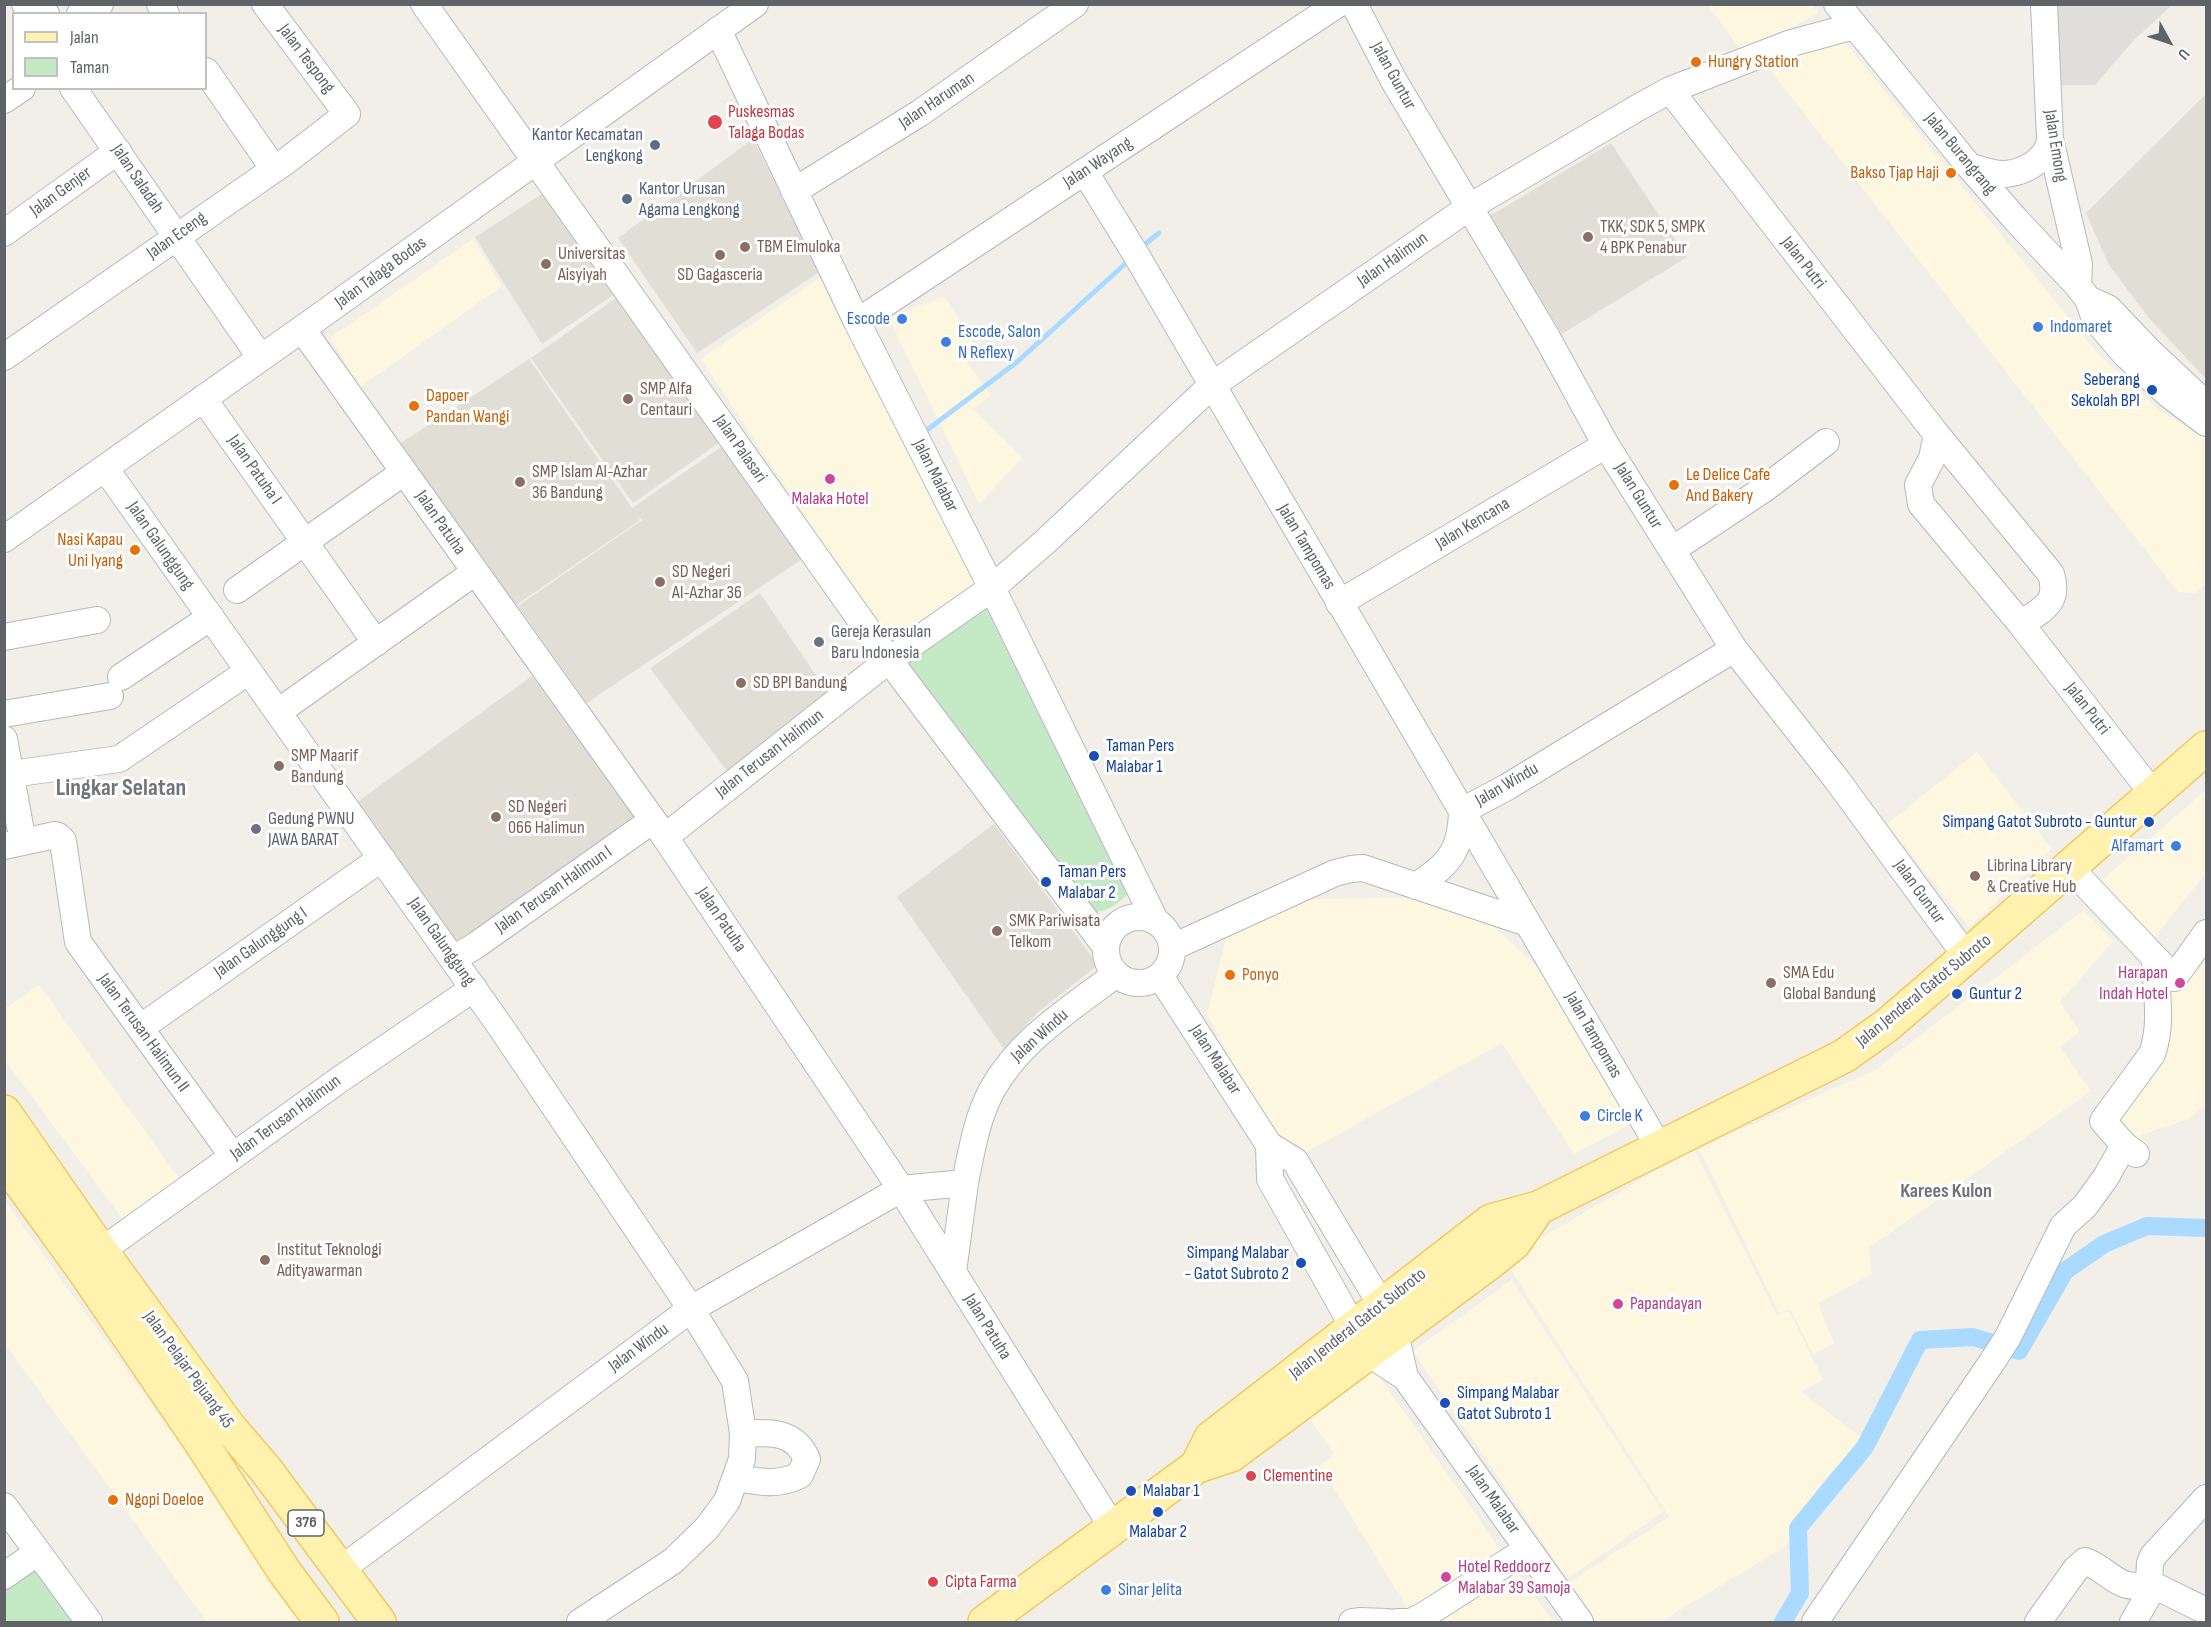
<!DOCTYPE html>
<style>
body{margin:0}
#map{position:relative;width:2211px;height:1627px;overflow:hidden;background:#f1efe8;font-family:"Sofia Sans Condensed",sans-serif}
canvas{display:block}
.frame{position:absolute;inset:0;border:6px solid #5f6368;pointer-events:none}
.legend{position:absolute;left:12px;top:12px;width:195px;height:78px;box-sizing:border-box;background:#fff;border:2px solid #bfc1c3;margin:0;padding:8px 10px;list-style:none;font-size:18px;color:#5f6368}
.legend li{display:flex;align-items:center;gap:12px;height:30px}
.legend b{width:30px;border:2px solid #bfc1c3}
.north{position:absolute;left:2139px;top:12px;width:60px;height:60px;-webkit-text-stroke:4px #fff;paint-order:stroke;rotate:130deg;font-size:16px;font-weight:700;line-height:24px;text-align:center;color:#5f6368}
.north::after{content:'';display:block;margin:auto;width:21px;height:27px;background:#5f6368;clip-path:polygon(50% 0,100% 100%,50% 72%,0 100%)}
</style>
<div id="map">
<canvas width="2211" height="1627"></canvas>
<div class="frame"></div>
<ul class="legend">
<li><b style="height:8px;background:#fff2af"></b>Jalan</li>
<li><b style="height:16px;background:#c5e8c5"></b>Taman</li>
</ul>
<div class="north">U</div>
</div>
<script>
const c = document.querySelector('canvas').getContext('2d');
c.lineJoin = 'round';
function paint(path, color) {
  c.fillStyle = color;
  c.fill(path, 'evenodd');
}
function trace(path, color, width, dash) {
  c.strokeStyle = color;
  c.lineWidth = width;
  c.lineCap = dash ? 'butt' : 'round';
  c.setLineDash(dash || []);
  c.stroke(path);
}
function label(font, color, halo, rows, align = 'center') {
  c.font = font + ' "Sofia Sans Condensed",sans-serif';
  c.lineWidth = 6;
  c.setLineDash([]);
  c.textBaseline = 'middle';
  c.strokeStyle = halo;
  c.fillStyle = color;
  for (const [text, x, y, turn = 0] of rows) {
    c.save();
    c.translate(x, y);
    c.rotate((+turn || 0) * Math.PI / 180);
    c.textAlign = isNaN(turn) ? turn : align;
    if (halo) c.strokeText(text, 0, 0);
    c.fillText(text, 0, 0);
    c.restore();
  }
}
paint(new Path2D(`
 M 1708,5 L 1812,5 L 1819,13 L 1742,52 Z
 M 1836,31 L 2098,354 L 2160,411 L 2206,438 L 2206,583 L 2196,593 L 2178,592 L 1771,71 Z
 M 473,239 L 502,286 L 360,387 L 330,338 Z
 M 821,277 L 981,586 L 889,644 L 701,359 Z
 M 944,296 L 972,341 L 962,355 L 991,396 L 973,408 L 1022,458 L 979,504 L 889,318 Z
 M 1977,752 L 2052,849 L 1969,927 L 1887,824 Z
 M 2206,790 L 2206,873 L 2144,950 L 2093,888 Z
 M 1406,898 L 1493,926 L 1539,968 L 1631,1124 L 1574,1154 L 1502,1043 L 1287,1163 L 1207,1014 L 1226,938 L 1307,899 Z
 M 2084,910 L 2113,941 L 2060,1002 L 2080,1032 L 2060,1047 L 2091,1091 L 1869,1248 L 1872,1274 L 1818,1303 L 1834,1344 L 1813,1354 L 1790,1309 L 1779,1313 L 1699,1148 L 1875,1070 Z
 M 2206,958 L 2206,1104 L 2189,1119 L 2141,1135 L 2130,1155 L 2109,1135 L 2160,996 L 2178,960 L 2199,971 Z
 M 39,985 L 181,1181 L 126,1224 L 5,1060 L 4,1009 Z
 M 1694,1149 L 1777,1316 L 1789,1311 L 1823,1379 L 1801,1392 L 1863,1439 L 1821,1483 L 1786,1546 L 1660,1622 L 1594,1622 L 1568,1583 L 1669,1517 L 1504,1259 Z
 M 4,1200 L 308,1622 L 207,1622 L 5,1344 Z
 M 1512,1280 L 1663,1512 L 1567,1579 L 1413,1351 Z
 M 1372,1366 L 1511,1565 L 1415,1621 L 1320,1465 L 1334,1454 L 1304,1411 Z
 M 1514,1569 L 1554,1622 L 1439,1622 Z`), '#fef7e0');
paint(new Path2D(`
 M 2054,5 L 2172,5 L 2135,39 L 2095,85 L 2061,85 L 2053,18 Z`), '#e0deda');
paint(new Path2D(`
 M 2206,94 L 2206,379 L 2148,317 L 2109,265 L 2086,213 Z
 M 753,139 L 819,272 L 697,353 L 618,238 Z
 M 1611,143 L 1687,257 L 1562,334 L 1490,216 Z
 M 548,190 L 619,291 L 542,344 L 475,237 Z
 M 623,293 L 723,440 L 633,503 L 531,358 Z
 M 529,359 L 632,508 L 727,443 L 804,558 L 587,703 L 518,606 L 642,520 L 638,516 L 640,520 L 516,605 L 398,445 Z
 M 760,593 L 832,699 L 730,775 L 650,668 Z
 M 532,676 L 642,827 L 461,960 L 350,807 Z
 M 994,824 L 1098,965 L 1038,1012 L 1004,1049 L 897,897 Z`), '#e1ded6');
paint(new Path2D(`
 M 991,601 L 1130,891 C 1119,904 1111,909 1094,913 L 901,661 Z
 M 29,1560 L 83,1622 L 5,1622 L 4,1577 Z`), '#c5e8c5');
trace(new Path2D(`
 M 1144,245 L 1159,233
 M 923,433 L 1017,362 L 1125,264`), '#aadaff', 5);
trace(new Path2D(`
 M 1783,1622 L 1800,1593 L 1798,1528 L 1865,1447 L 1920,1340 L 1973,1337 L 2019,1351 L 2065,1271 L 2104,1244 L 2147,1226 L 2206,1228`), '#aadaff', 18);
const minor = new Path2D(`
 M 25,4 L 46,14
 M 160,4 L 166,14
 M 424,4 L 889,660 L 1106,947
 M 1354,4 L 1394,81 L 1545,334 L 1606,445 L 1734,649 L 1837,780 L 1967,957
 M 1837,4 L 1969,166 L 2017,221 L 2078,286 L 2088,299 L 2095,319 L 2125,354 L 2168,394 L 2206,423
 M 2044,4 L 2050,139 L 2079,264 L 2078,286
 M 80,14 L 100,4
 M 718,30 L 857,322 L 992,588 L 1155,920
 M 206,71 L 274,169
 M 73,88 L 261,358
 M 1670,90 L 1937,435 L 2051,574 C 2060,604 2042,609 2021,624
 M 4,100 L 22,88
 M 1969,166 C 1981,170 1994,175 2006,174 C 2026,172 2048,159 2050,139
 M 1085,172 L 1135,253 L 1659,1147
 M 794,191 L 920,113 L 1075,4
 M 4,233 L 118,151
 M 2088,299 L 2108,308 L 2149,351 L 2197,396
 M 857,322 L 1338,4
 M 302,329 L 665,837 L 901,1189 L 1113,1528
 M 4,357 L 289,159 L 347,114 L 265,4
 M 203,398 L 376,643
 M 1937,435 L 1932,458 L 1918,485 L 1921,504 L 2021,624 L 2153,794
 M 105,468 L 500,1026 L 691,1309 L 735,1381 L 743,1433 L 742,1459 L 727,1501 L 707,1528 L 673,1561 L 580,1622
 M 4,539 L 302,329 L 755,4
 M 1672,550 L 1764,489 L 1826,442
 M 237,590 L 404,472
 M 1339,603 L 1606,445
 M 4,637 L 97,620
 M 121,677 L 211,617
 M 278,712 L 475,572
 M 4,714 L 110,696
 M 4,739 L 23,842
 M 4,775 L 119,759 L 249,671
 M 665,837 L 889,660 L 992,588 L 1046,541 L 1211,386 L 1471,206 L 1639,107 L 1670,90 L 1788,44 L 1854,26
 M 4,846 L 55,835 L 58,836 L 63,841 L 78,942 L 232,1155
 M 2070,868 L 2174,978 L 2206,933
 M 1416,886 C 1449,865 1461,851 1462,811 L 1507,787 L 1734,649
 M1106 950a33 33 0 1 1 66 0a33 33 0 1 1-66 0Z
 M 1173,947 L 1335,873 L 1351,869 L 1363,868 L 1527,923
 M 453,959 L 475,946 L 653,820
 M 1160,976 L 1269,1145 L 1295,1161 L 1382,1306 L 1395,1333 L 1405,1377
 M 140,1028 L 372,865 L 383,860
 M 1269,1145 L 1270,1179 L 1368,1353 L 1405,1377 L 1580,1622
 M 2136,1154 L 2124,1145 L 2103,1121 L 2152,1054 C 2163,1024 2156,991 2155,960
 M 101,1251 L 339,1080 L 474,988
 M 953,1272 L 965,1183
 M 737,1478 C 760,1482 778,1486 800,1475 L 807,1459 C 794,1430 771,1433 743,1433
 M 4,1506 L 89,1622
 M 340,1570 L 691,1309 L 901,1189 L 965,1183 C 971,1153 977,1117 992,1090 C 1020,1039 1071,1009 1116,974
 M 4,1576 L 38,1552
 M 2149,1583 L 2150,1563 L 2153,1556 L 2206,1498
 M 2149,1583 L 2206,1611
 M 1352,1622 L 1359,1621 L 1387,1622
 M 1397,1622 L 1411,1622 L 1423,1616 L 1528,1549
 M 1815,1622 L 1992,1362 L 2008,1337 L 2063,1226 L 2085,1206 L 2106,1177 L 2124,1145
 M 2038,1622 L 2076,1569 L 2085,1561 C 2110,1570 2119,1594 2149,1583
 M 2133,1622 L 2154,1586`);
const major = new Path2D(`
 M 4,1112 L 101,1251 L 229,1427 L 266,1470 L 379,1622
 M 4,1160 L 83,1269 L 202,1444 L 284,1571 L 322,1622
 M 1197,1466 L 1211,1438 L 1491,1221 L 1538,1208 L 1844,1056 L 1886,1026 L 1943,977 L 2206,748
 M 985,1622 L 1197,1466 L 1231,1455 L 1493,1260 L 1514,1243 L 1538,1208`);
trace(minor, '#b5b8bc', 28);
trace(major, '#f2c960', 36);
trace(minor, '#fff', 26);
trace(major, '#fff2af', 33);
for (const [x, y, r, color] of [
 [1696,62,6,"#e8710a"],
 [715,122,8,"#e0444e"],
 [655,145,6,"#5c6f8a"],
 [1951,173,6,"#e8710a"],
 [627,199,6,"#5c6f8a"],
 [1588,237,6,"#8d6e63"],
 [745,247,6,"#8d6e63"],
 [720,255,6,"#8d6e63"],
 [546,264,6,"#8d6e63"],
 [902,319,6,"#3f7fe0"],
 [2038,327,6,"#3f7fe0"],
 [946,342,6,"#3f7fe0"],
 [2152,390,6,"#1a4fb4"],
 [628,399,6,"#8d6e63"],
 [414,406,6,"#e8710a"],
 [830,479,6,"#d1479c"],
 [520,482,6,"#8d6e63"],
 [1674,485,6,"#e8710a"],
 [135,550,6,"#e8710a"],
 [660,582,6,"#8d6e63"],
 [819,642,6,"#6b7280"],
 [741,683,6,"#8d6e63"],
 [1094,756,6,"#1a4fb4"],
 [279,766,6,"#8d6e63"],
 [496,817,6,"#8d6e63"],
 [2149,822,6,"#1a4fb4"],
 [256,829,6,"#6b7280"],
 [2176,846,6,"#3f7fe0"],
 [1975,876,6,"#8d6e63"],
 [1046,882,6,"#1a4fb4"],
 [997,931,6,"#8d6e63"],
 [1230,975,6,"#e8710a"],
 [1771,983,6,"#8d6e63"],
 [2180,983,6,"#d1479c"],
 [1957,994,6,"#1a4fb4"],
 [1585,1116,6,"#3f7fe0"],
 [265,1260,6,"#8d6e63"],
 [1301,1263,6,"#1a4fb4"],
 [1618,1304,6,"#d1479c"],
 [1445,1403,6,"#1a4fb4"],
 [1251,1476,6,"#e0444e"],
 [1131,1491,6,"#1a4fb4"],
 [113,1500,6,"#e8710a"],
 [1158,1512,6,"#1a4fb4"],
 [1446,1577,6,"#d1479c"],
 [933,1582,6,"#e0444e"],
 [1106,1590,6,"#3f7fe0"]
]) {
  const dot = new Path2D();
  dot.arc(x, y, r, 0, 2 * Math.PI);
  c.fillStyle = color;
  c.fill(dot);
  trace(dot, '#fff', 2);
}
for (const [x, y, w] of [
 [306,1523,36]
]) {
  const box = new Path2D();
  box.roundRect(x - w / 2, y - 13, w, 26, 4.5);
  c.fillStyle = '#fff';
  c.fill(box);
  trace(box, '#5f6368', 1.5);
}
label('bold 16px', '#5f6368', null, [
 ["376",306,1523]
]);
label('18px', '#5f6368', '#fff', [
 ["Jalan Tespong",306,59,53],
 ["Jalan Guntur",1393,76,61],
 ["Jalan Haruman",937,101,-34],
 ["Jalan Emong",2055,146,81],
 ["Jalan Burangrang",1960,154,50],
 ["Jalan Wayang",1098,163,-33],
 ["Jalan Saladah",137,179,56],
 ["Jalan Genjer",61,192,-36],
 ["Jalan Eceng",177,236,-35],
 ["Jalan Halimun",1393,260,-35],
 ["Jalan Putri",1803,263,52],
 ["Jalan Talaga Bodas",381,273,-36],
 ["Jalan Palasari",740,449,55],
 ["Jalan Patuha I",254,470,55],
 ["Jalan Malabar",935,476,63],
 ["Jalan Guntur",1638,496,58],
 ["Jalan Patuha",440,523,55],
 ["Jalan Kencana",1473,524,-31],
 ["Jalan Galunggung",160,546,55],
 ["Jalan Tampomas",1306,547,59],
 ["Jalan Putri",2087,709,52],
 ["Jalan Terusan Halimun",770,754,-38],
 ["Jalan Windu",1507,785,-30],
 ["Jalan Terusan Halimun I",554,890,-35],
 ["Jalan Guntur",1919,892,54],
 ["Jalan Patuha",721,920,56],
 ["Jalan Galunggung",441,942,55],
 ["Jalan Galunggung I",261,943,-35],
 ["Jalan Jenderal Gatot Subroto",1924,991,-39],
 ["Jalan Terusan Halimun II",143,1033,54],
 ["Jalan Tampomas",1593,1035,60],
 ["Jalan Windu",1040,1036,-42],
 ["Jalan Malabar",1215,1060,57],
 ["Jalan Terusan Halimun",286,1118,-36],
 ["Jalan Jenderal Gatot Subroto",1358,1324,-38],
 ["Jalan Patuha",987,1327,58],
 ["Jalan Windu",639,1348,-36],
 ["Jalan Pelajar Pejuang 45",188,1370,54],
 ["Jalan Malabar",1493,1500,55]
]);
label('18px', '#c56008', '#fff', [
 ["Hungry Station",1708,62],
 ["Bakso Tjap Haji",1939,173,"right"],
 ["Dapoer",426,396],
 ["Pandan Wangi",426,417],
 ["Le Delice Cafe",1686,475],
 ["And Bakery",1686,496],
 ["Nasi Kapau",123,540,"right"],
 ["Uni Iyang",123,561,"right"],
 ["Ponyo",1242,975],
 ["Ngopi Doeloe",125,1500]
], 'left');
label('18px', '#be3a42', '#fff', [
 ["Puskesmas",728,112],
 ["Talaga Bodas",728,133],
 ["Clementine",1263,1476],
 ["Cipta Farma",945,1582]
], 'left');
label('18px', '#4e5e75', '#fff', [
 ["Kantor Kecamatan",643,135],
 ["Lengkong",643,156],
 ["Kantor Urusan",639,189,"left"],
 ["Agama Lengkong",639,210,"left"]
], 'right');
label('18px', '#785e54', '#fff', [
 ["TKK, SDK 5, SMPK",1600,227],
 ["4 BPK Penabur",1600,248],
 ["TBM Elmuloka",757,247],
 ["Universitas",558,254],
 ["Aisyiyah",558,275],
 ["SD Gagasceria",720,275,"center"],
 ["SMP Alfa",640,389],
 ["Centauri",640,410],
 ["SMP Islam Al-Azhar",532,472],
 ["36 Bandung",532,493],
 ["SD Negeri",672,572],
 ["Al-Azhar 36",672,593],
 ["SD BPI Bandung",753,683],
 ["SMP Maarif",291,756],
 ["Bandung",291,777],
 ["SD Negeri",508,807],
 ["066 Halimun",508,828],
 ["Librina Library",1987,866],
 ["& Creative Hub",1987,887],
 ["SMK Pariwisata",1009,921],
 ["Telkom",1009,942],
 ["SMA Edu",1783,973],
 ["Global Bandung",1783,994],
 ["Institut Teknologi",277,1250],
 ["Adityawarman",277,1271]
], 'left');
label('18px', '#366cbe', '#fff', [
 ["Escode",890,319,"right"],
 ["Indomaret",2050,327],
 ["Escode, Salon",958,332],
 ["N Reflexy",958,353],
 ["Alfamart",2164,846,"right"],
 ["Circle K",1597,1116],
 ["Sinar Jelita",1118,1590]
], 'left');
label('18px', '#164399', '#fff', [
 ["Seberang",2140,380,"right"],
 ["Sekolah BPI",2140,401,"right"],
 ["Taman Pers",1106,746],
 ["Malabar 1",1106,767],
 ["Simpang Gatot Subroto - Guntur",2137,822,"right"],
 ["Taman Pers",1058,872],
 ["Malabar 2",1058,893],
 ["Guntur 2",1969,994],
 ["Simpang Malabar",1289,1253,"right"],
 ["- Gatot Subroto 2",1289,1274,"right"],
 ["Simpang Malabar",1457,1393],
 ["Gatot Subroto 1",1457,1414],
 ["Malabar 1",1143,1491],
 ["Malabar 2",1158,1532,"center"]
], 'left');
label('18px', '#b23c85', '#fff', [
 ["Malaka Hotel",830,499,"center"],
 ["Harapan",2168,973,"right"],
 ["Indah Hotel",2168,994,"right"],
 ["Papandayan",1630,1304],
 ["Hotel Reddoorz",1458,1567],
 ["Malabar 39 Samoja",1458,1588]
], 'left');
label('18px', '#5b616d', '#fff', [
 ["Gereja Kerasulan",831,632],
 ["Baru Indonesia",831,653],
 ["Gedung PWNU",268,819],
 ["JAWA BARAT",268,840]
], 'left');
label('bold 20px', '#70757a', '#fff', [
 ["Karees Kulon",1946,1192]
]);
label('bold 24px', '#70757a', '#fff', [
 ["Lingkar Selatan",121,789]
]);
</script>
